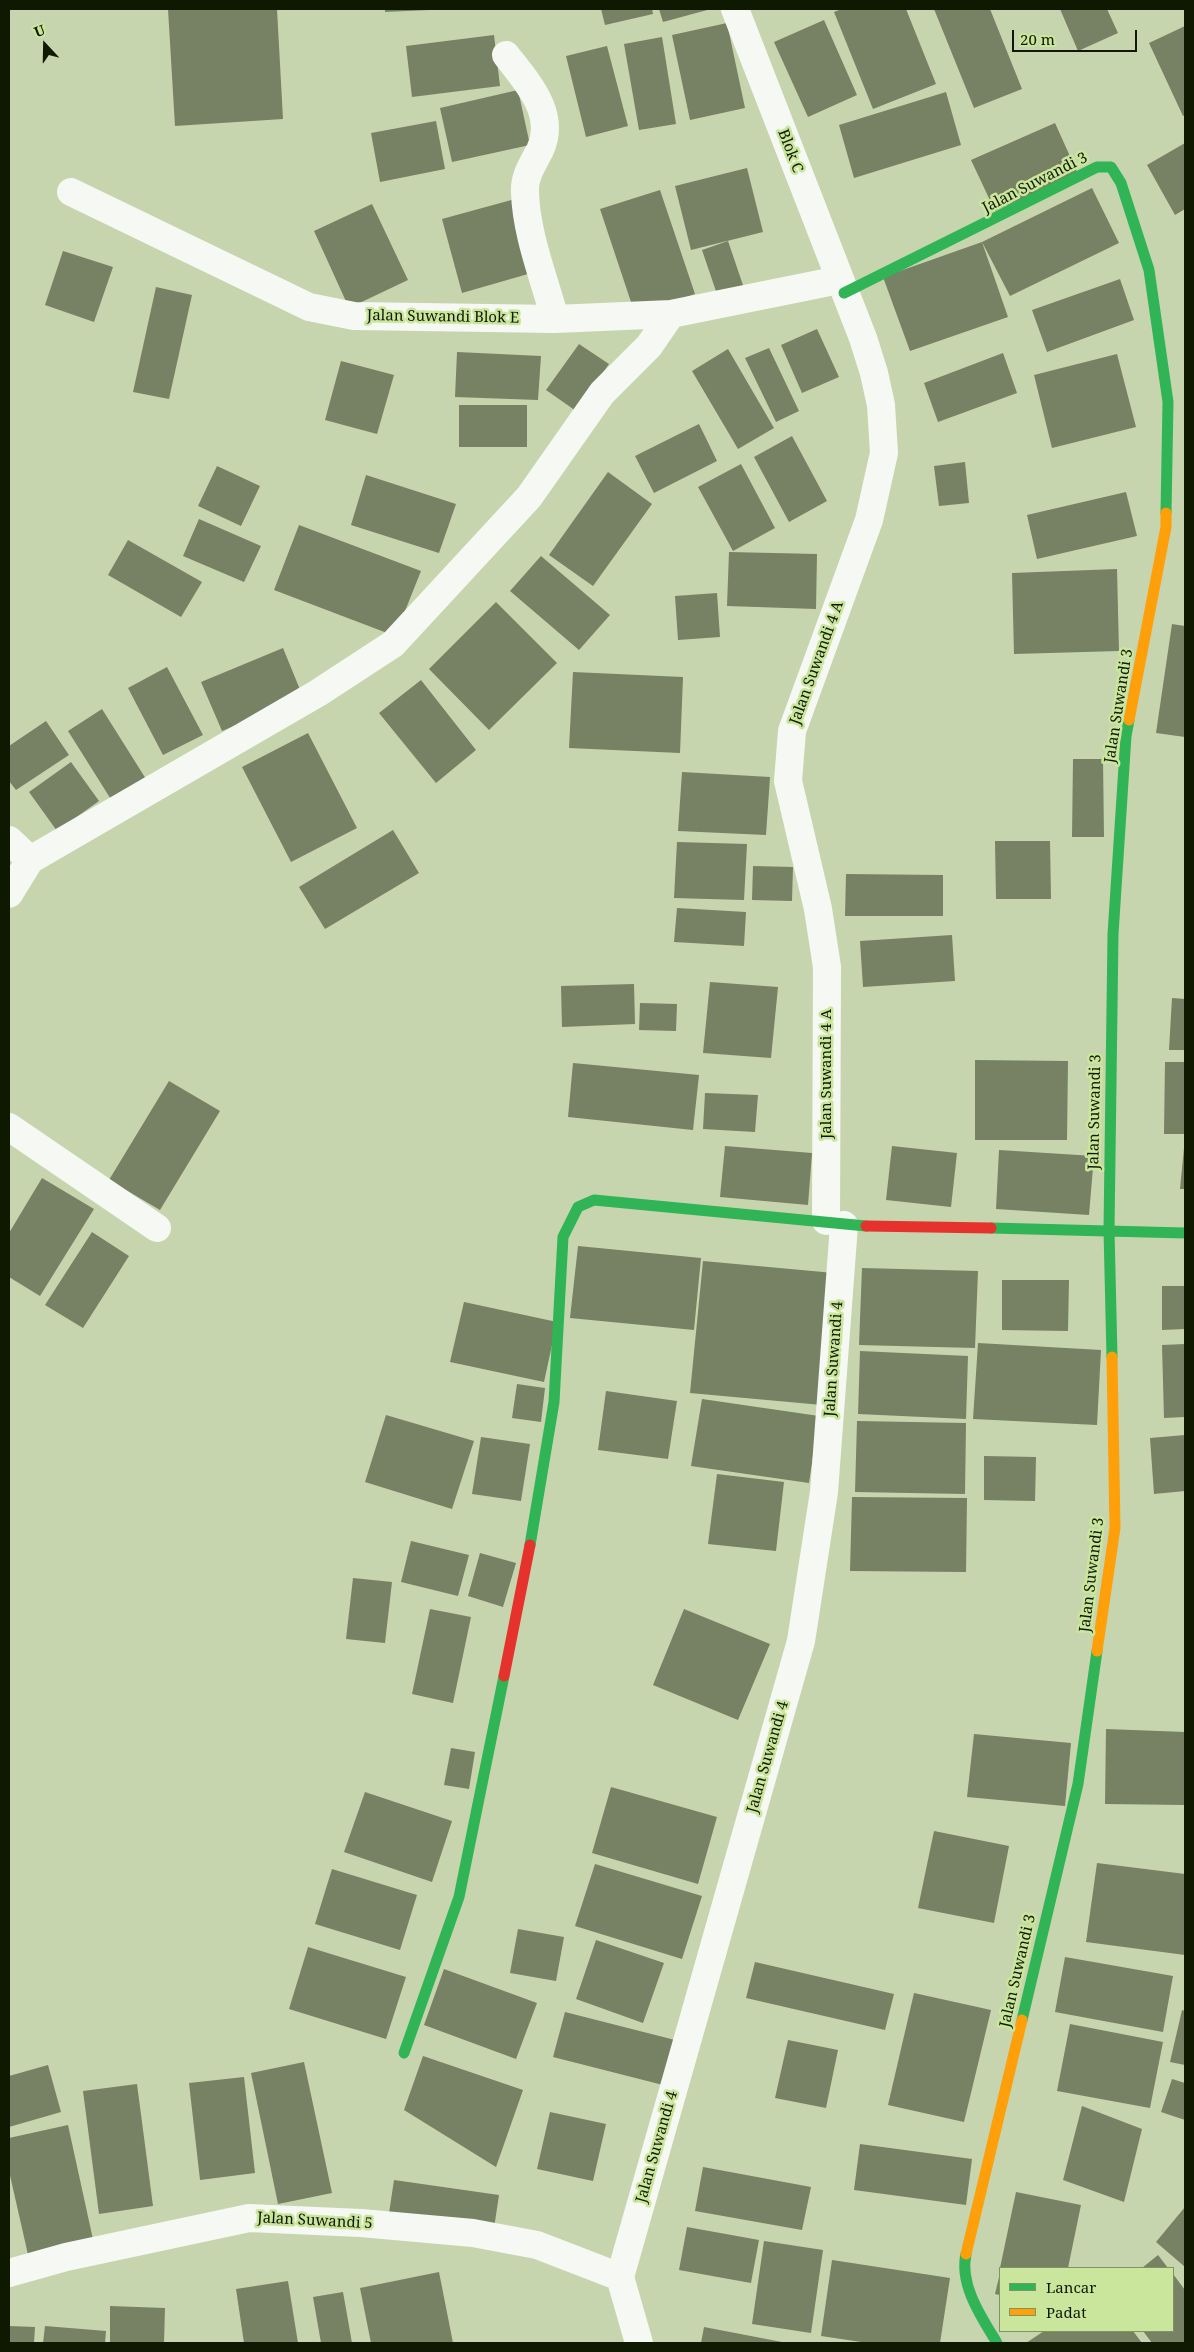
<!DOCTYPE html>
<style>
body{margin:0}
#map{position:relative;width:1194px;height:2352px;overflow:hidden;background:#c6d5ad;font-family:"Noto Serif",serif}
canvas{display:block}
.frame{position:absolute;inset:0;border:10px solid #0f1800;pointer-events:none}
.legend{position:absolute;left:999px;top:2267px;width:175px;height:65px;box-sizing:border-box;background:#cae69c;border:1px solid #7f945e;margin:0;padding:6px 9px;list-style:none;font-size:15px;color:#0f1800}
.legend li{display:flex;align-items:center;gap:10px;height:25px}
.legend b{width:25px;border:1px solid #7f945e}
.north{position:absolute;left:20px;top:20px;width:50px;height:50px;-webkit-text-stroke:4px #cae69c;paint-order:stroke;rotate:339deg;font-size:14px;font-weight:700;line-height:20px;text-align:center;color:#0f1800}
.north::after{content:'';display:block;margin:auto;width:18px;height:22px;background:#0f1800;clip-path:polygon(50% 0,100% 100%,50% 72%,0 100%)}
.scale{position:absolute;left:1012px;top:30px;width:125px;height:22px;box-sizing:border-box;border:2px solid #0f1800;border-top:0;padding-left:6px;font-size:15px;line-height:18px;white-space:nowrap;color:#0f1800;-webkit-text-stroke:4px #cae69c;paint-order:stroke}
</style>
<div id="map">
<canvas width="1194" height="2352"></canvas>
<div class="frame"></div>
<ul class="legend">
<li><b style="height:6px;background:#30b455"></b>Lancar</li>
<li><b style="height:6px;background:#ff9f0a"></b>Padat</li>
</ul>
<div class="north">U</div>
<div class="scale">20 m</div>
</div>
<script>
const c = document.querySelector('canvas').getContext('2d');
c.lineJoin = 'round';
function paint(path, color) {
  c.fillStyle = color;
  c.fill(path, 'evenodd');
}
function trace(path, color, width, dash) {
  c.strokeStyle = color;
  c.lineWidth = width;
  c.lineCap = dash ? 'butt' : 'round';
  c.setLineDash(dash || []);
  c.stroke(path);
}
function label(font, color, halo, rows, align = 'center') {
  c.font = font + ' "Noto Serif",serif';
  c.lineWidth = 5;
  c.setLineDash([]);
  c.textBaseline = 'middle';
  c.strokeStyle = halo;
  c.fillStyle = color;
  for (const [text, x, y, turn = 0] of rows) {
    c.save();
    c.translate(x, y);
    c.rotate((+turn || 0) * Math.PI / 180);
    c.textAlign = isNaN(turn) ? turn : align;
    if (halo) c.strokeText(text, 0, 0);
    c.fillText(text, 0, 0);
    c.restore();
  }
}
paint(new Path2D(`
 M 168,9 L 277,9 L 283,119 L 175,126 Z
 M 385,9 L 429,9 L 429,10 L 385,12 Z
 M 601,9 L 652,9 L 653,14 L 605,25 Z
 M 659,9 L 711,9 L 663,22 Z
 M 842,9 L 906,9 L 936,84 L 873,109 L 834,12 Z
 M 934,9 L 990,9 L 1022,89 L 974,108 Z
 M 1060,9 L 1107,9 L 1118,33 L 1078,51 Z
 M 824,20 L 857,95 L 808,117 L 774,42 Z
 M 727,23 L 745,108 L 690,120 L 672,35 Z
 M 1185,26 L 1185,115 L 1183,116 L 1149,43 Z
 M 494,35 L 500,86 L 412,97 L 406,46 Z
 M 662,37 L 676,124 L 639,130 L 624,44 Z
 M 607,46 L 628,126 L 586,137 L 566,56 Z
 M 518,90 L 530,145 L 452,162 L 440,108 Z
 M 946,92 L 961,145 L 854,178 L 839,125 Z
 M 436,121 L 445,169 L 380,182 L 371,133 Z
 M 1055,123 L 1078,174 L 995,211 L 971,160 Z
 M 1185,143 L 1185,209 L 1175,215 L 1147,165 Z
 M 747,168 L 763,232 L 691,250 L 675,186 Z
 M 1092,188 L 1119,243 L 1010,296 L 982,242 L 1008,317 L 910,351 L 883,277 L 982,242 Z
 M 660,190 L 695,294 L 635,314 L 600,209 Z
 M 515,199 L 535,272 L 462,293 L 442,219 Z
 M 372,204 L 408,280 L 349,308 L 314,231 Z
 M 728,241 L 746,294 L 720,303 L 702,250 Z
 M 63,251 L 113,267 L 94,322 L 45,305 Z
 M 1120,279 L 1134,320 L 1047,352 L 1032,310 Z
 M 156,287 L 192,295 L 169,399 L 133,392 Z
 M 817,329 L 839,377 L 802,393 L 781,345 Z
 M 579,344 L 609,364 L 576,411 L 546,390 Z
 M 769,348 L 799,411 L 776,422 L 745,358 Z
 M 728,349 L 774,428 L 738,449 L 692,371 Z
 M 457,352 L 541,356 L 538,400 L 455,397 Z
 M 1003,353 L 1017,393 L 938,422 L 924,383 Z
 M 1117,354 L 1136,427 L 1052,448 L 1034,375 Z
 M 341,361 L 394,375 L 377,434 L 325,420 Z
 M 459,405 L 527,405 L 527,447 L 459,447 Z
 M 699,424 L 717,461 L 654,493 L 635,456 Z
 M 792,436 L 827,501 L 789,522 L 754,457 Z
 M 965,462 L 969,503 L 939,506 L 934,466 Z
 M 741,464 L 775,528 L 733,551 L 698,487 Z
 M 217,466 L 260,486 L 241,526 L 198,506 Z
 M 608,472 L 652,504 L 593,586 L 549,555 Z
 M 366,475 L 456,504 L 439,553 L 351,525 Z
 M 1126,492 L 1137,536 L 1037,559 L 1027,515 Z
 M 199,519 L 261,546 L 244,582 L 183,556 Z
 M 299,525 L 421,571 L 395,636 L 274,590 Z
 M 128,540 L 202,582 L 181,617 L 108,575 Z
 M 729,552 L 817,554 L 816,609 L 727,606 Z
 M 541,556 L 610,615 L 579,650 L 510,591 Z
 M 1117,569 L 1119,651 L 1014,654 L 1012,573 Z
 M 717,593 L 720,637 L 678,640 L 675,596 Z
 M 496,602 L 557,663 L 489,730 L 429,669 Z
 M 1172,624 L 1185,626 L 1185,737 L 1156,733 Z
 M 283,648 L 303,697 L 222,731 L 201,682 Z
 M 167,667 L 203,735 L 163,755 L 128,688 Z
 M 573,672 L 683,677 L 680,753 L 569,748 Z
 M 421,680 L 476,750 L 436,783 L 379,713 Z
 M 102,709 L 146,779 L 112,801 L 68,731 Z
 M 46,721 L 69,755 L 16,790 L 9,781 L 9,746 Z
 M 308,733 L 357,828 L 291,862 L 242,767 Z
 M 1073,759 L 1103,759 L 1104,837 L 1072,837 Z
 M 71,762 L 99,801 L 57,831 L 29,792 Z
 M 682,772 L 770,777 L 766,835 L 678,831 Z
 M 393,830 L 419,873 L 325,929 L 299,887 Z
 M 995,841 L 1050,841 L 1051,899 L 996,899 Z
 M 677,842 L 747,844 L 744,900 L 674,898 Z
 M 753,866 L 793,867 L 792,901 L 752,900 Z
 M 846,874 L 943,875 L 943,916 L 845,916 Z
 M 677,908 L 746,912 L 744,946 L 674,942 Z
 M 952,935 L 955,981 L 863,987 L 860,941 Z
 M 710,982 L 778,987 L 771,1058 L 703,1053 Z
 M 634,984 L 635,1024 L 562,1027 L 561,986 Z
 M 1172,998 L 1185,999 L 1185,1050 L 1169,1050 Z
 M 640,1003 L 677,1004 L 676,1031 L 639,1030 Z
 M 975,1060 L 1068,1061 L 1067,1140 L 975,1140 Z
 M 1165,1062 L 1185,1062 L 1185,1134 L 1164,1134 Z
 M 573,1063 L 699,1075 L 693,1130 L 568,1117 Z
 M 169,1081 L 220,1111 L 160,1210 L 109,1180 Z
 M 705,1093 L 758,1095 L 755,1132 L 703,1129 Z
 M 725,1146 L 812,1153 L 808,1205 L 720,1197 Z
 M 892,1146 L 957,1153 L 951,1207 L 886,1200 Z
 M 1184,1148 L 1185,1148 L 1185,1189 L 1180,1189 Z
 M 999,1150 L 1094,1156 L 1089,1215 L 996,1209 Z
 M 42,1178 L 94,1209 L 40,1296 L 9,1277 L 9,1233 Z
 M 92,1232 L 129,1256 L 83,1328 L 45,1305 Z
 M 578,1246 L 701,1258 L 694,1330 L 570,1318 Z
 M 703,1261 L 834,1273 L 822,1405 L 690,1393 Z
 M 862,1268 L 978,1271 L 975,1348 L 859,1345 Z
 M 1002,1280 L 1069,1280 L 1068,1331 L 1002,1330 Z
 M 1162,1286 L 1185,1286 L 1185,1329 L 1162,1330 Z
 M 464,1302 L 557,1322 L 544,1382 L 450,1362 Z
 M 978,1343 L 1101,1350 L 1097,1425 L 973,1419 Z
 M 1185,1344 L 1185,1417 L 1164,1418 L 1162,1345 Z
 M 860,1351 L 968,1356 L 966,1419 L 858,1414 Z
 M 517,1384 L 545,1388 L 541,1422 L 512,1418 Z
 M 606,1391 L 677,1401 L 668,1459 L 598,1450 Z
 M 702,1399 L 819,1416 L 809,1483 L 691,1466 Z
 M 386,1415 L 474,1441 L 452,1509 L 365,1482 Z
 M 857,1421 L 966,1423 L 965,1494 L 855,1492 Z
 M 1185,1435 L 1185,1491 L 1154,1494 L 1150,1438 Z
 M 481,1437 L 530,1444 L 521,1501 L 472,1494 Z
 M 984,1456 L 1036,1457 L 1035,1501 L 984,1500 Z
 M 717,1474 L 784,1482 L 776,1551 L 708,1544 Z
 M 852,1497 L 967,1498 L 966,1572 L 850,1571 Z
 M 411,1541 L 469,1555 L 458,1596 L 401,1582 Z
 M 480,1553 L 516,1563 L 503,1607 L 468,1596 Z
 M 353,1578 L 392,1582 L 385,1643 L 346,1639 Z
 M 430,1609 L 471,1617 L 453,1703 L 412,1694 Z
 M 684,1609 L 770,1644 L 738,1720 L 653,1685 Z
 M 1106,1729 L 1185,1732 L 1185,1805 L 1105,1804 Z
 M 974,1734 L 1071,1743 L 1065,1806 L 967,1797 Z
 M 451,1748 L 475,1752 L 469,1789 L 444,1785 Z
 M 611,1787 L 717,1817 L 698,1884 L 592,1853 Z
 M 365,1792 L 452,1821 L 432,1882 L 344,1852 Z
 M 934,1831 L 1009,1846 L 994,1923 L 918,1908 Z
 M 1097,1863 L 1185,1874 L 1185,1955 L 1086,1942 Z
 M 595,1864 L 702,1896 L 682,1959 L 575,1926 Z
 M 332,1869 L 417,1895 L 400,1950 L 315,1924 Z
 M 518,1929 L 564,1937 L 556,1981 L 510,1973 Z
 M 596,1940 L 664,1963 L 643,2023 L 576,1999 Z
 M 308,1947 L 406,1977 L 386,2039 L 289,2009 Z
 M 1065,1957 L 1173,1976 L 1163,2032 L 1055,2012 Z
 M 755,1962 L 894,1994 L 885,2030 L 746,1998 Z
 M 444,1969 L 537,2003 L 516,2059 L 424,2025 Z
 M 914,1993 L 991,2010 L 964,2122 L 888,2105 Z
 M 1182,2010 L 1185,2011 L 1185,2065 L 1170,2062 Z
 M 565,2012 L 675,2040 L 663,2085 L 553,2057 Z
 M 1070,2024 L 1163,2042 L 1150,2108 L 1057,2091 Z
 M 788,2040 L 838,2050 L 826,2108 L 775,2098 Z
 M 423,2056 L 523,2090 L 496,2167 L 404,2110 Z
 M 304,2062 L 332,2193 L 278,2204 L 251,2073 Z
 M 48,2065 L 61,2112 L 9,2127 L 9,2076 Z
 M 244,2077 L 255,2173 L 200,2180 L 189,2083 Z
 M 1172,2079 L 1185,2083 L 1185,2120 L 1161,2112 Z
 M 137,2084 L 153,2206 L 99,2214 L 83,2091 Z
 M 1082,2106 L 1142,2129 L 1124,2202 L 1063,2180 Z
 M 550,2112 L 606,2124 L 593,2181 L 537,2169 Z
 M 68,2125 L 94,2244 L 29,2259 L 9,2171 L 9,2138 Z
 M 860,2144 L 972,2159 L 966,2205 L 854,2190 Z
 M 703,2167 L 811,2187 L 802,2230 L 695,2211 Z
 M 394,2180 L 499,2195 L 493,2235 L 388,2220 Z
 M 1016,2192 L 1081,2205 L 1068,2268 L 1000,2268 Z
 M 1185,2207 L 1185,2267 L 1156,2242 Z
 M 687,2227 L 759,2240 L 751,2283 L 679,2270 Z
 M 764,2241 L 823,2250 L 811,2333 L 752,2324 Z
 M 1158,2255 L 1168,2268 L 1142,2268 Z
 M 832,2260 L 950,2278 L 940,2343 L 868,2343 L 821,2336 Z
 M 439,2272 L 453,2343 L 371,2343 L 360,2288 Z
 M 1000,2273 L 1000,2295 L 995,2294 Z
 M 1173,2274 L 1185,2290 L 1185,2343 L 1152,2343 L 1143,2331 L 1173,2331 Z
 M 288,2281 L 298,2343 L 244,2343 L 236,2289 Z
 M 343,2292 L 352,2343 L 321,2343 L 313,2297 Z
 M 110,2306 L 165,2308 L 164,2343 L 110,2343 Z
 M 9,2326 L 35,2327 L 34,2343 L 9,2343 Z
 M 45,2326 L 106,2331 L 105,2343 L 43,2343 Z
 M 704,2327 L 782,2342 L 782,2343 L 701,2343 Z
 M 1044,2331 L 1133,2331 L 1142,2343 L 1026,2343 Z`), '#778164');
trace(new Path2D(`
 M 735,9 L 863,338 L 874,373 L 881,405 L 884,453 L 869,520 L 792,731 L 788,781 L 818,909 L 827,967 L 826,1221
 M 506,55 C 527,82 557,114 540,150 C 533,164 524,176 525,192 C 526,234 544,278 555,319
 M 71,192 L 309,307 L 354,316 L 555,319 L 671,314 L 839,280
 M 9,840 L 30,860
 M 9,894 L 30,860 L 318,693 L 393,644 L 529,497 L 602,393 L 649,346 L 671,314
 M 9,1127 L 157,1228
 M 9,2273 L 66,2257 L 249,2218 L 361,2223 L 473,2233 L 537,2245 L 620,2277
 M 620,2277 L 801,1641 L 824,1492 L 844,1225
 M 620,2277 L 639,2343`), '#f6f9f3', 28);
trace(new Path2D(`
 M 844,293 L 1097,167 L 1111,167 L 1121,183 L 1149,270 L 1168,402 L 1166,513
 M 991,1228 L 1185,1233
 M 1112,1357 L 1109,1230 L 1113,934 L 1126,736 L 1129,720
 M 530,1545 L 554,1402 L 563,1237 L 578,1207 L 594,1200 L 866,1226
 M 1022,2020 L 1078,1784 L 1097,1651
 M 404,2053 L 459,1897 L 504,1676
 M 966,2254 C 959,2285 982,2318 997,2343`), '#30b455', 11);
trace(new Path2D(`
 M 1129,720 L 1166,527 L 1166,513
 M 1097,1651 L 1115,1528 L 1112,1357
 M 966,2254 L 1022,2020`), '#ff9f0a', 11);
trace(new Path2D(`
 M 866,1226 L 991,1228
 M 504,1676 L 530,1545`), '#e5322d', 11);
label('15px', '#0f1800', '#cae69c', [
 ["Blok C",790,151,69],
 ["Jalan Suwandi 3",1035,183,-27],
 ["Jalan Suwandi Blok E",443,317,1],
 ["Jalan Suwandi 4 A",817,663,-70],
 ["Jalan Suwandi 3",1119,706,-81],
 ["Jalan Suwandi 4 A",827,1074,-90],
 ["Jalan Suwandi 3",1095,1112,-89],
 ["Jalan Suwandi 4",834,1359,-86],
 ["Jalan Suwandi 3",1092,1575,-83],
 ["Jalan Suwandi 4",768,1757,-74],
 ["Jalan Suwandi 3",1018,1971,-77],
 ["Jalan Suwandi 4",657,2147,-74],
 ["Jalan Suwandi 5",315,2221,3]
]);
</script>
